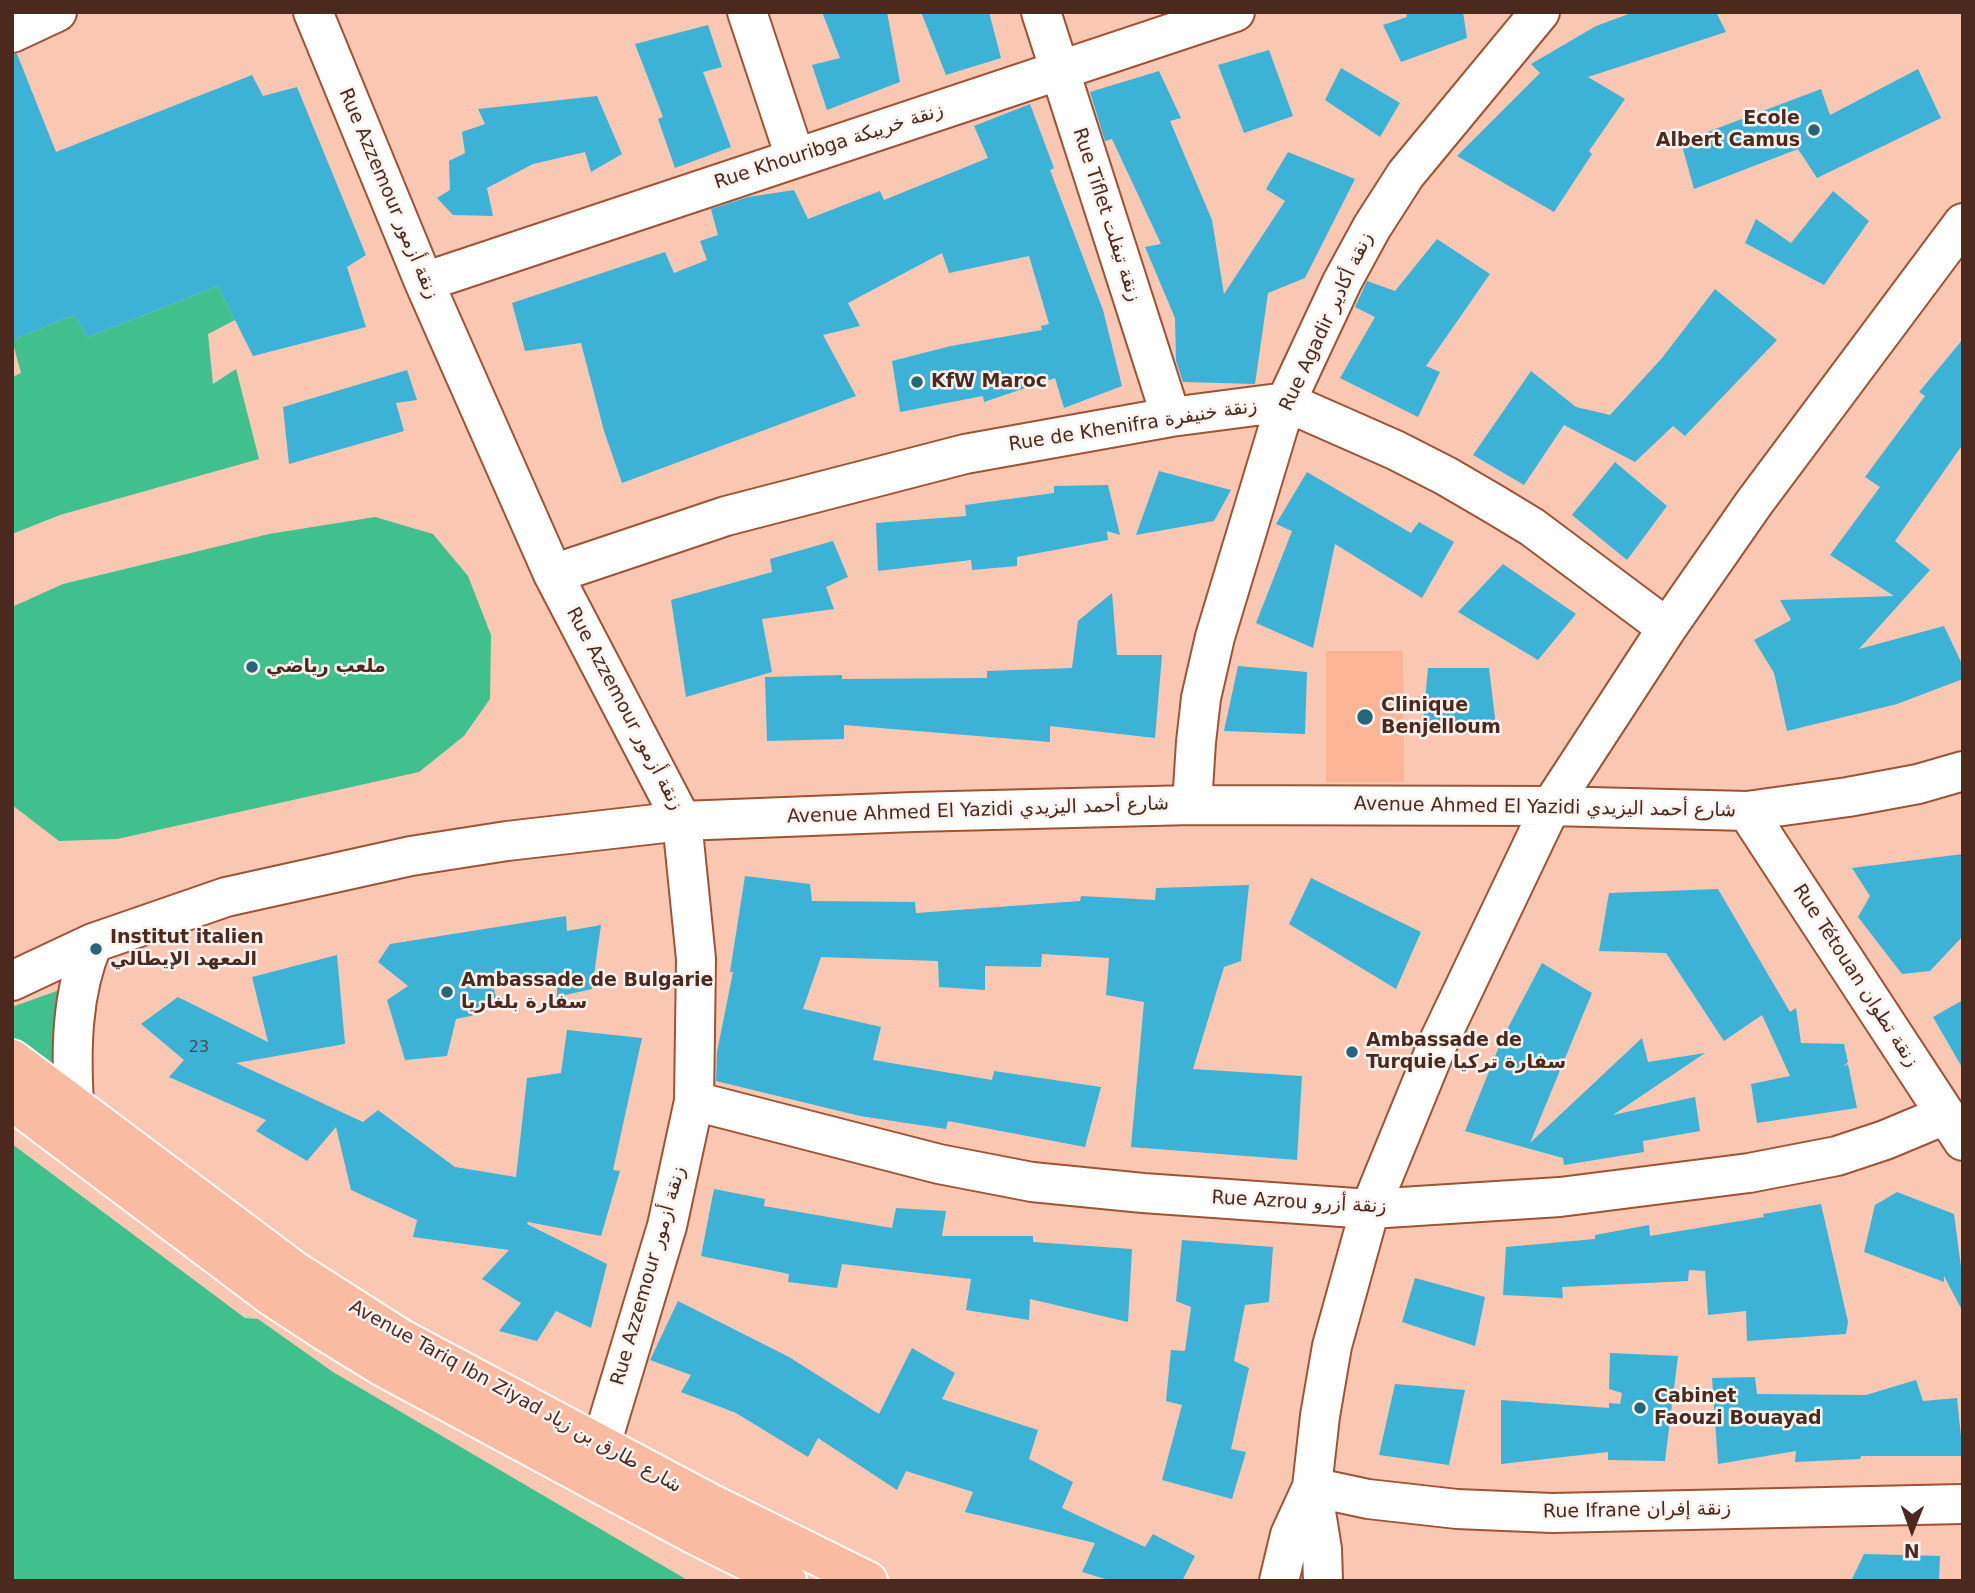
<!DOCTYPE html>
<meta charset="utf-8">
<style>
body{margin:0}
#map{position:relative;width:1975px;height:1593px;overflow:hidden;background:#fac7b2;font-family:"DejaVu Sans",sans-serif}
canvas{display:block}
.frame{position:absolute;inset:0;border:14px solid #4b2a1d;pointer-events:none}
.north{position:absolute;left:1877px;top:1495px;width:70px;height:70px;-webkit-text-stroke:5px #fcf2ef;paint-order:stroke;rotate:181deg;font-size:19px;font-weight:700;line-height:28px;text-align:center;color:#4b2a1d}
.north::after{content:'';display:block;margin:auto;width:24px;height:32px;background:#4b2a1d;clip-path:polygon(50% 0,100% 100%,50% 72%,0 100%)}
</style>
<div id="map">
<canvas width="1975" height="1593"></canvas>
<div class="frame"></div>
<div class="north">N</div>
</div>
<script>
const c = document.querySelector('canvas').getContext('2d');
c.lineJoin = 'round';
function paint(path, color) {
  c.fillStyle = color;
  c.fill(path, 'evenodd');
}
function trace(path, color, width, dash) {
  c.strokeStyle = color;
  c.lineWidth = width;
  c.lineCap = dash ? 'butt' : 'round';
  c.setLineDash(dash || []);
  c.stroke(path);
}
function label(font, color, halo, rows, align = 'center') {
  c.font = font + ' "DejaVu Sans","Noto Sans Arabic",sans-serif';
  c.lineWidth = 5;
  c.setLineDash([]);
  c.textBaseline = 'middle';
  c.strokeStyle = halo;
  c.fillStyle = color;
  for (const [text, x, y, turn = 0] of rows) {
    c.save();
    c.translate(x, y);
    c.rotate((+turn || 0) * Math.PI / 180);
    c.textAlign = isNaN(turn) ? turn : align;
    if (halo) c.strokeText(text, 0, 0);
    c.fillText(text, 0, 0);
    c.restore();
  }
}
paint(new Path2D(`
 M 1326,651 L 1403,651 L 1404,782 L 1326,782 Z`), '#fdb496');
paint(new Path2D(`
 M 218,286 L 235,320 L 208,334 L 213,384 L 236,369 L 259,459 L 60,515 L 12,534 L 12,377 L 21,373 L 12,340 L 74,315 L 88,337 Z
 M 375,517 L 433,534 L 468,576 L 491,635 L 490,699 L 464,736 L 419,772 L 117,839 L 59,841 L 12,805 L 12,607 L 63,584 L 269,534 Z
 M 65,988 L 51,1071 L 12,1040 L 12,1007 Z
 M 12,1144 L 245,1318 L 258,1319 L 333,1372 L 689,1581 L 12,1581 Z`), '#40c08d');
paint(new Path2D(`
 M 822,12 L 887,12 L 900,82 L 827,110 L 812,65 L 840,58 Z
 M 921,12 L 989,12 L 1001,58 L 946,75 Z
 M 1406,12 L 1463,12 L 1467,38 L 1401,62 L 1383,25 L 1407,17 Z
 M 1634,12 L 1716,12 L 1726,32 L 1588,77 L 1625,99 L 1589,151 L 1592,154 L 1554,212 L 1457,156 L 1540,73 L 1531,64 L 1596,26 Z
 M 708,25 L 722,67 L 703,72 L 731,147 L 675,168 L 658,119 L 663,117 L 635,44 Z
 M 1269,50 L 1293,116 L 1244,133 L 1218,65 Z
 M 12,54 L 17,54 L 56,152 L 252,75 L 263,96 L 297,87 L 366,255 L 347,267 L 366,327 L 253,356 L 218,286 L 88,337 L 74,315 L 12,340 Z
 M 1341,68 L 1400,103 L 1380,137 L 1325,100 Z
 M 1918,69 L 1941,118 L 1817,178 L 1798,149 L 1694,189 L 1681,142 L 1821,89 L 1830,115 Z
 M 1159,71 L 1181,118 L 1170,121 L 1212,220 L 1224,294 L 1285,201 L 1266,189 L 1288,152 L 1355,179 L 1305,278 L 1268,293 L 1255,384 L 1183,382 L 1176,361 L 1175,318 L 1145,247 L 1161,244 L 1112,139 L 1105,141 L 1090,92 Z
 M 597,96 L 622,154 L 591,172 L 585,152 L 533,164 L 487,188 L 493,216 L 453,215 L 437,198 L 450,190 L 449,161 L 465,153 L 462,132 L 485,124 L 478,109 Z
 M 1030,104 L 1054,168 L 1050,170 L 1103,310 L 1122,386 L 1064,408 L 1055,378 L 984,402 L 983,396 L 900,412 L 892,361 L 951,346 L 1042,330 L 1041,326 L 1049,324 L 1029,256 L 949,273 L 942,253 L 848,303 L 860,326 L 823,335 L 856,396 L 622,483 L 604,431 L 581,343 L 525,351 L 512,303 L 665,252 L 674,273 L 707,260 L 700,241 L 718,235 L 711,209 L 748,197 L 794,190 L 808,219 L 880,191 L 884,200 L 988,158 L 974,126 Z
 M 1833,191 L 1869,221 L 1824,285 L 1745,243 L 1756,219 L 1791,243 Z
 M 1437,239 L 1490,274 L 1426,366 L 1440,372 L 1418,417 L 1340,378 L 1375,317 L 1355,307 L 1367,281 L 1395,291 Z
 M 1715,289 L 1777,340 L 1685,436 L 1673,426 L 1635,462 L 1564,425 L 1524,485 L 1473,455 L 1531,371 L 1576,407 L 1610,415 L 1662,358 Z
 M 1963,339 L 1963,444 L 1895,541 L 1930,570 L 1859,649 L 1944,626 L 1963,666 L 1963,679 L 1897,704 L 1787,731 L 1774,673 L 1754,640 L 1791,620 L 1780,600 L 1894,596 L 1830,555 L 1880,487 L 1865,477 L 1925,396 L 1919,392 Z
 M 407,370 L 417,400 L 396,403 L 404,431 L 289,464 L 283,407 Z
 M 1615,462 L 1667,506 L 1627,560 L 1572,515 Z
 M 1159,471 L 1231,490 L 1214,521 L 1136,535 Z
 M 1307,472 L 1411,533 L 1419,522 L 1454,542 L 1422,598 L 1335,544 L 1313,648 L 1256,623 L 1292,531 L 1276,524 Z
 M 1108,485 L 1120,535 L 1107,531 L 1108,540 L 1017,557 L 1017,566 L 972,570 L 971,560 L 878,571 L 876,523 L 966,516 L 965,505 L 1054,493 L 1054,486 Z
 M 833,541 L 848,577 L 826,587 L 834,609 L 762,619 L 772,672 L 686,697 L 671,600 L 772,572 L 770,559 Z
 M 1503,564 L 1576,614 L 1538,660 L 1458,612 Z
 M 1112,593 L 1117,655 L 1162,655 L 1155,738 L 1050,726 L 1050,742 L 844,725 L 844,739 L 767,741 L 765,677 L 842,675 L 842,679 L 987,678 L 987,671 L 1072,668 L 1078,621 Z
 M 1238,666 L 1307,672 L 1305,734 L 1224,731 Z
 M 1428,668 L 1489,668 L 1497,734 L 1422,733 Z
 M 1963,854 L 1963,936 L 1930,971 L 1902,974 L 1858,917 L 1870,896 L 1852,868 Z
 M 745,876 L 810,884 L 812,901 L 915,902 L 916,913 L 1080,901 L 1081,896 L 1155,900 L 1156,888 L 1249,885 L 1241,961 L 1224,967 L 1193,1069 L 1302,1076 L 1297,1160 L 1131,1147 L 1144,1002 L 1106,995 L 1109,958 L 1042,954 L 1041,967 L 985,966 L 985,990 L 939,987 L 938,961 L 821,957 L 803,1009 L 881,1027 L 873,1060 L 992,1080 L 994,1071 L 1101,1087 L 1085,1147 L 948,1121 L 946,1129 L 860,1116 L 716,1081 L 717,1052 L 733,972 L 730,972 Z
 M 1311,878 L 1421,932 L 1396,989 L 1289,924 Z
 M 1718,889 L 1790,1012 L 1796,1008 L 1801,1043 L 1844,1044 L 1848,1062 L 1843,1067 L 1848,1064 L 1857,1108 L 1757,1123 L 1751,1084 L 1790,1076 L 1762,1015 L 1724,1041 L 1666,953 L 1599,951 L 1609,893 Z
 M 566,916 L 567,931 L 601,925 L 592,989 L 557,997 L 557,978 L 492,982 L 496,997 L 479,1009 L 480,1014 L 456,1019 L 447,1056 L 405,1060 L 387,1000 L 408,986 L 378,962 L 390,944 Z
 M 337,955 L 345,1044 L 236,1063 L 363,1122 L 378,1110 L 455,1167 L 516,1177 L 527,1078 L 561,1073 L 567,1030 L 642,1038 L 613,1170 L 620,1171 L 601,1236 L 528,1222 L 527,1224 L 607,1264 L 591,1328 L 556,1311 L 537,1341 L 499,1331 L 521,1303 L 482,1279 L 509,1250 L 413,1237 L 417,1220 L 351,1190 L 336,1127 L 307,1161 L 256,1131 L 266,1120 L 169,1077 L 184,1060 L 141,1024 L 178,997 L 268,1042 L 252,977 Z
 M 1542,963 L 1592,993 L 1530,1143 L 1642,1038 L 1648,1062 L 1705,1053 L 1613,1115 L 1695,1097 L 1700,1131 L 1643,1141 L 1644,1152 L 1564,1165 L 1563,1158 L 1465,1131 L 1502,1039 Z
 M 1963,1000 L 1963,1069 L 1933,1017 Z
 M 714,1189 L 765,1199 L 764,1206 L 892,1228 L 896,1208 L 946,1211 L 942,1236 L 1033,1236 L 1033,1242 L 1132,1249 L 1128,1322 L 1030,1299 L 1029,1320 L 966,1310 L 971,1279 L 842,1264 L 837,1288 L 788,1282 L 789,1274 L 701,1256 Z
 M 1897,1192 L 1954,1214 L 1963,1282 L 1963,1312 L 1944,1276 L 1944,1282 L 1864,1252 L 1875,1205 Z
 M 1821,1204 L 1848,1322 L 1846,1334 L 1747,1341 L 1746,1311 L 1708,1315 L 1705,1271 L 1689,1270 L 1688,1281 L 1562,1287 L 1563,1298 L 1503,1295 L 1506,1247 L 1595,1239 L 1595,1235 L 1649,1225 L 1650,1236 L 1764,1217 L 1763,1214 Z
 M 1182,1240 L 1273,1247 L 1269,1302 L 1245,1305 L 1234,1361 L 1249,1368 L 1231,1449 L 1246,1452 L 1232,1499 L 1162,1480 L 1182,1405 L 1166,1401 L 1171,1350 L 1185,1351 L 1191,1307 L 1176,1301 Z
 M 1415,1278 L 1485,1297 L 1475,1346 L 1402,1322 Z
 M 678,1301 L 789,1357 L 879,1414 L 912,1348 L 955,1373 L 942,1399 L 1038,1430 L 1029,1459 L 1073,1482 L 1062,1508 L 1145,1547 L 1153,1534 L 1195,1556 L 1182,1581 L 1112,1581 L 1082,1572 L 1095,1543 L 965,1512 L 973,1492 L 906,1471 L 897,1490 L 818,1438 L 808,1457 L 736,1413 L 681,1392 L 691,1375 L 650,1360 Z
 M 1610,1353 L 1678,1356 L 1665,1461 L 1608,1460 L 1608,1452 L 1501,1464 L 1501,1400 L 1609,1408 L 1609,1403 L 1620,1404 L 1622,1393 L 1609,1389 Z
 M 1755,1377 L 1757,1394 L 1866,1395 L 1916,1380 L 1923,1401 L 1957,1398 L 1963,1456 L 1861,1456 L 1860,1459 L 1795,1462 L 1796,1451 L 1718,1464 L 1712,1378 Z
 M 1395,1384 L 1465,1390 L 1449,1465 L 1379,1455 Z
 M 1864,1554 L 1940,1556 L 1939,1581 L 1851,1581 Z`), '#3db2d7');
const minor = new Path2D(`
 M 313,12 L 424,282 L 553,574 L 682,821 L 696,959 L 694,1101 L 667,1226 L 601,1445
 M 747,12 L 795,157
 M 1041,12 L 1171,417
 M 12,33 L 57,12
 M 424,282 L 1235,12
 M 553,574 L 726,516 L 965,454 L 1171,417 L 1286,402 L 1395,450 L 1446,476 L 1494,504 L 1532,527 L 1667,628
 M 1192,805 L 1196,742 L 1201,698 L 1215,637 L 1286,402 L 1342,282 L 1372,227 L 1406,174 L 1540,12
 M 1747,811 L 1963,1141
 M 12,981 L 93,943 L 226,897 L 411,856 L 507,841 L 682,821 L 913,812 L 1192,805 L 1551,806 L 1747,811 L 1848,797 L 1918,784 L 1963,771
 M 694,1101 L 939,1164 L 1032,1182 L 1143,1193 L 1370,1209 L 1560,1197 L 1749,1173 L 1837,1156 L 1885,1140 L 1945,1115
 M 74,1105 C 71,1051 71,994 93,943
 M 1312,1487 L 1368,1499 L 1457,1509 L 1552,1513 L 1963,1504
 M 1279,1581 L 1290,1535 L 1312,1487
 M 1323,1581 L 1322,1549 L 1312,1487 L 1320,1416 L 1332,1346 L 1370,1209 L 1438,1043 L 1551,806 L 1667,628 L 1754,503 L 1963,223`);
const major = new Path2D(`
 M 12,1059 L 295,1271 L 400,1338 L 710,1503 L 868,1581
 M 12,1101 L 271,1296 L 326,1332 L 383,1367 L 693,1534 L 787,1581`);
trace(minor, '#9e5334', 42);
trace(major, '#fff', 42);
trace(minor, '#fff', 38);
trace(major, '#f9bba1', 38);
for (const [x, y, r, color] of [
 [1814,130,7,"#26667a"],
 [917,382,7,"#26667a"],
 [252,667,7,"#26667a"],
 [1365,717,9,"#26667a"],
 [96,949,7,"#26667a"],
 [447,992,7,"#26667a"],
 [1352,1052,7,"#26667a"],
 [1640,1408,7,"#26667a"]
]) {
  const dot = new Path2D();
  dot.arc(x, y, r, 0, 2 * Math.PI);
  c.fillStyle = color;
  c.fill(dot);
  trace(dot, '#fcf2ef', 2.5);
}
label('16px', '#484c4c', null, [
 ["23",199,1048]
]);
label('bold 19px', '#4b2a1d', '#fcf2ef', [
 ["Ecole",1800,119,"right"],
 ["Albert Camus",1800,141,"right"],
 ["KfW Maroc",931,382],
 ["ملعب رياضي",266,667],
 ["Clinique",1381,706],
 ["Benjelloum",1381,728],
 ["Institut italien",110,938],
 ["المعهد الإيطالي",110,960],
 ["Ambassade de Bulgarie",461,981],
 ["سفارة بلغاريا",461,1003],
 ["Ambassade de",1366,1041],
 ["Turquie سفارة تركيا",1366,1063],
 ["Cabinet",1654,1397],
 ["Faouzi Bouayad",1654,1419]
], 'left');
label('19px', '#4b2a1d', '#fcf2ef', [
 ["Rue Khouribga زنقة خريبكة",829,147,-18],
 ["Rue Azzemour زنقة أزمور",388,194,67],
 ["Rue Tiflet زنقة تيفلت",1106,215,72],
 ["Rue Agadir زنقة أكادير",1327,322,-65],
 ["Rue de Khenifra زنقة خنيفرة",1133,426,-9],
 ["Rue Azzemour زنقة أزمور",624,709,62],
 ["Avenue Ahmed El Yazidi شارع أحمد اليزيدي",1545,808,1],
 ["Avenue Ahmed El Yazidi شارع أحمد اليزيدي",978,811,-2],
 ["Rue Tétouan زنقة تطوان",1855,976,57],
 ["Rue Azrou زنقة أزرو",1299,1203,3],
 ["Rue Azzemour زنقة أزمور",649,1276,-74],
 ["Avenue Tariq Ibn Ziyad شارع طارق بن زياد",515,1397,29],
 ["Rue Ifrane زنقة إفران",1637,1511,-1]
]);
</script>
